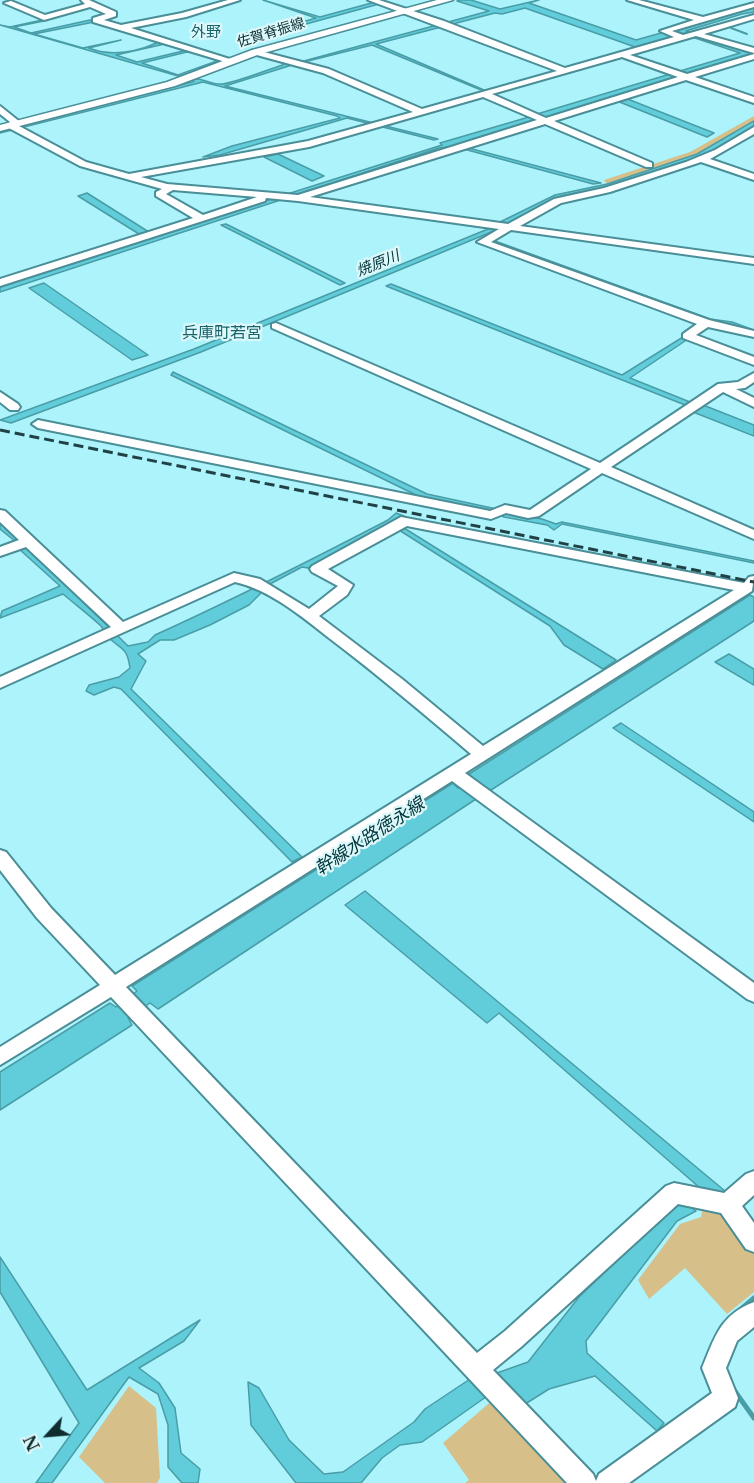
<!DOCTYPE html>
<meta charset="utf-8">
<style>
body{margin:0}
#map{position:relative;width:754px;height:1483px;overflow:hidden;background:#adf3fc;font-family:"Libre Baskerville",serif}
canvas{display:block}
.north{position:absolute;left:18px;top:1405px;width:60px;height:60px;-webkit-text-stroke:4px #ddf8fb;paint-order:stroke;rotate:244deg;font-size:16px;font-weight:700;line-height:24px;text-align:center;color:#0f2c2f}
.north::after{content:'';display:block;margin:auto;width:21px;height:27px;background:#0f2c2f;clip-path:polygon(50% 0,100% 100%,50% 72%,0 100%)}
</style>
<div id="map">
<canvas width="754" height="1483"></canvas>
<div class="north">N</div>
</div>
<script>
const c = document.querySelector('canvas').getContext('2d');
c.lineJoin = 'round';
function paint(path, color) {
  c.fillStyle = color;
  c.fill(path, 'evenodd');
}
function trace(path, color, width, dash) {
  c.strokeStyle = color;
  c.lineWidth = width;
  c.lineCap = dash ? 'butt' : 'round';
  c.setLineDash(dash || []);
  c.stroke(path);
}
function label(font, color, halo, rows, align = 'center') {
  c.font = font + ' "Libre Baskerville","Noto Sans JP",serif';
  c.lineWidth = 4.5;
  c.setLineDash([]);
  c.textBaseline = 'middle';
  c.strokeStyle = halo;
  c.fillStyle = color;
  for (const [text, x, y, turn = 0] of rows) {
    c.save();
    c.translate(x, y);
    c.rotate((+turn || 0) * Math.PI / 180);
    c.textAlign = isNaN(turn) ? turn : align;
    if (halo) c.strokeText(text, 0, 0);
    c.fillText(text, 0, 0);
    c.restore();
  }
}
paint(new Path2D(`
 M 754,116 L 754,121 L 697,154 L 607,184 L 604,180 L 690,152 Z
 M 703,1208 L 730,1217 L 754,1252 L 754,1292 L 727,1314 L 685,1268 L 649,1299 L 638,1280 L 680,1224 L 701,1217 Z
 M 129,1386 L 156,1408 L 160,1478 L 157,1483 L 105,1483 L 79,1457 Z
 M 495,1398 L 573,1483 L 465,1483 L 469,1480 L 443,1443 Z`), '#d7bf8a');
const water = new Path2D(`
 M 263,0 L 320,17 L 375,2 L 379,4 L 277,32 L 242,34 L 281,28 L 316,18 Z
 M 460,0 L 471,0 L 500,9 L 539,0 L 529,3 L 636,40 L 661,33 L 671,33 L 670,31 L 754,7 L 754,12 L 742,14 L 686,31 L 754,54 L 449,147 L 439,148 L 0,292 L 0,285 L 442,145 L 440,143 L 529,117 L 538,116 L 537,114 L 740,53 L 683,34 L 635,47 L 525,8 L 502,14 L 495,13 L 376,44 L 484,90 L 481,90 L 372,45 L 292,65 L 225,86 L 438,139 L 434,140 L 347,118 L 220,155 L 203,157 L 232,146 L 340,118 L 337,116 L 203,82 L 0,133 L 0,131 L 192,82 L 194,81 L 189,79 C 202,76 209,85 222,84 C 237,82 266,70 283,65 L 282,62 L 300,62 L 489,11 L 457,1 Z
 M 42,20 L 44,21 L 14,27 L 31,33 L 90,20 L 94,22 L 34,34 L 83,48 L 121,40 L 89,48 C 110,57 140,52 160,41 L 169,43 L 116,55 L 137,62 L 183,51 L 179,48 L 184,46 L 213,56 L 187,52 L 142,63 L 178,75 L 214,62 L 217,60 L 213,59 L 217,57 L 223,60 L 184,75 L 187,77 L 185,78 L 0,25 L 10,27 Z
 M 625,98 L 714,133 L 707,137 L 617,101 Z
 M 754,121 L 754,127 L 706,155 L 615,185 L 561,196 L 509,223 L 500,222 L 555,195 L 607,184 L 697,154 Z
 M 465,147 L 601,183 L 593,184 L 460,148 Z
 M 278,154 L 324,176 L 312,181 L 264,157 Z
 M 87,193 L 141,227 L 149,232 L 139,234 L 78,196 Z
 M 226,224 L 345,283 L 340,285 L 221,225 Z
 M 488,229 L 496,230 L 201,352 L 11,423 L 0,420 L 194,349 Z
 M 495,241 L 710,319 L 732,322 L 754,330 L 710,321 L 492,242 Z
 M 44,283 L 148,355 L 132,360 L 29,288 Z
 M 391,284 L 622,375 L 683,337 L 688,339 L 630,378 L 690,402 L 685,405 L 386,286 Z
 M 173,372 L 427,494 L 492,508 L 505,513 L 542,519 L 556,524 L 562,522 L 754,561 L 754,563 L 562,524 L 554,530 L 547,525 L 504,517 L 489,510 L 420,497 L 171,375 Z
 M 703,405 L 754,425 L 754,436 L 693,412 Z
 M 396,513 L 404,516 L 394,525 L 308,568 L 302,567 L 270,584 L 249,605 L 210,625 L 174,640 L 160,640 L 138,654 L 146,661 L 131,689 L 302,857 L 292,862 L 121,689 L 114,687 L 94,695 L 86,691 L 89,685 L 119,677 L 130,668 C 127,647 122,650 109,638 C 106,635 104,630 101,626 C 89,615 76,605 63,594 L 0,618 L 2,611 L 60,586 L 18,548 L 21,546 L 0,529 L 0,520 L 128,646 L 148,642 L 155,635 C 235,599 311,560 388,520 Z
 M 404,528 L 616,660 L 603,669 L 564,645 L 550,626 L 399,530 Z
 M 750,595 L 754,597 L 754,621 L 491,790 L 484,787 L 472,795 L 476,799 L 158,1009 L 150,1003 L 128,1018 L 132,1025 L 0,1110 L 0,1072 L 110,1003 L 116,1007 L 137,991 L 132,986 L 453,783 L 458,788 L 473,778 L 469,774 Z
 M 729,654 L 754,669 L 754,685 L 715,662 Z
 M 621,723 L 754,812 L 754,822 L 613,728 Z
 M 365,891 L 725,1191 L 723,1194 L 689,1206 L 696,1211 L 677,1221 L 586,1341 L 587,1353 L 664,1423 L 657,1431 L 595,1376 L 549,1389 L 522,1406 L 500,1387 L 422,1442 L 400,1445 L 382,1458 L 361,1483 L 296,1483 L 251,1425 L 248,1382 L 259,1388 L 289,1440 L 324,1474 L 343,1472 L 414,1422 L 425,1409 L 470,1379 L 494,1374 L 528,1362 L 579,1297 L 678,1202 L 686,1203 L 700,1188 L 499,1013 L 487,1023 L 345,905 Z
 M 0,1257 L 87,1390 L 200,1320 L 184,1341 L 139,1368 L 159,1383 L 175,1408 L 181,1453 L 200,1469 L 198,1483 L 182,1483 L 168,1467 L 168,1425 L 158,1394 L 129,1377 L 52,1483 L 36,1483 L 79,1423 L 0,1292 Z`);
paint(water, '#62cdda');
trace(water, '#499da7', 1.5);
trace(new Path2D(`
 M 731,28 L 747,34`), '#499da7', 2);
trace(new Path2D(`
 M 568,548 L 580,551`), '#499da7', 3);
trace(new Path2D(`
 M 740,1310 L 754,1298
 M 734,1390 L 754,1418`), '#499da7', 5);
const minor = new Path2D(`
 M 81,0 L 89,0 L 116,12 L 116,16 L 104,20 L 121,25 L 182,13 L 228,0 L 240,0 L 186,17 L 131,28 L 236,61 L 229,63 L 93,22 L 93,18 L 106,14 L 90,7 L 44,20 L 4,3 L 11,1 L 45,15 L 85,4 Z
 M 368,0 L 379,0 L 444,21 L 565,68 L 674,37 L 660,31 L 694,20 L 627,0 L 639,0 L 703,17 L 754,3 L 754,7 L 672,31 L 683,35 L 754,15 L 754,19 L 704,34 L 754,48 L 754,53 L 696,36 L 630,55 L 687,74 L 754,54 L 754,59 L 695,77 L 754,97 L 754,103 L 686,80 L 554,121 L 652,163 L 652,167 L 646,167 L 545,124 L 310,197 L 508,224 L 554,199 L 604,188 L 686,162 L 715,150 L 754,127 L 754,134 L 710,159 L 754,174 L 754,180 L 701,162 L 610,192 L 561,203 L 520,226 L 754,258 L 754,264 L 511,230 L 491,242 L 709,320 L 754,331 L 754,337 L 708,327 L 696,335 L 754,357 L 754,365 L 683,338 L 683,334 L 697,324 L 477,242 L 499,229 L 298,201 L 266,198 L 265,201 L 0,286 L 0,279 L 193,218 L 156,196 L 156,192 L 162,189 L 80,166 L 7,127 L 6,125 L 10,122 L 0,114 L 0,106 L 20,122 L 19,126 L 86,162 L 129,174 L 308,141 L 413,112 L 323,73 L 253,54 L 253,50 L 256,50 L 329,69 L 422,109 L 557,71 ZM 622,57 L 678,77 L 546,118 L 492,94 ZM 483,97 L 537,120 L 298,195 L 167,184 L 141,177 L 309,147 ZM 173,190 L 257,197 L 203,215 L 166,194 Z
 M 276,323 L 600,463 L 718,384 L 738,382 L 754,373 L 754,382 L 745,388 L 736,389 L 754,398 L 754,407 L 723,392 L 611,467 L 754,530 L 754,539 L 602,473 L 539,516 L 528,518 L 506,513 L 491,519 L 38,428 L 32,424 L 38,420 L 490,511 L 505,505 L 530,510 L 591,469 L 272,328 L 272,324 Z
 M 0,392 L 18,404 L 20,407 L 18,410 L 10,410 L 0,402 Z
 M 0,510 L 5,511 L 123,622 L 234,573 L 260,579 L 309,609 L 338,586 L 312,572 L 310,569 L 312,566 L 401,517 L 744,583 L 749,577 L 754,576 L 752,591 L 465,773 L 754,983 L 754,1002 L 747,999 L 452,781 L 126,987 L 477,1353 L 505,1331 L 666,1186 L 674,1183 L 724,1193 L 746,1174 L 754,1171 L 754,1195 L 742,1206 L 754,1223 L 754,1252 L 746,1249 L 721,1213 L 678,1204 L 521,1347 L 493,1370 L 593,1474 L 596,1481 L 599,1474 L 712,1393 L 702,1368 C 715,1337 720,1315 754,1302 L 754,1327 L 737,1341 L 726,1368 L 738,1398 L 735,1407 L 629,1483 L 567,1483 L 111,997 L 0,1065 L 0,1047 L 100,985 L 37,918 L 0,870 L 0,850 L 6,852 L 51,908 L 115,975 L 471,754 C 424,714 378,675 329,638 C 301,616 270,590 235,582 L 0,688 L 0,677 L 111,627 L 26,547 L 0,556 L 0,547 L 19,540 L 0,522 ZM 407,526 L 734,590 L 483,746 L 402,679 L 319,616 L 347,595 L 353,585 L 328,569 Z`);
const major = new Path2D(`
 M 437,0 L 453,0 L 260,54 L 175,86 L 0,131 L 0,125 L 167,82 L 252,50 Z`);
trace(minor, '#4a8e97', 4);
trace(major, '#4a8e97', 3);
paint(minor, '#fff');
paint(major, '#fff');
trace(new Path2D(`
 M 0,430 L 754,582`), '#204145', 3, [10, 5]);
label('14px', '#0f2c2f', '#ddf8fb', [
 ["佐賀脊振線",271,33,-17]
]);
label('15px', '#18626a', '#ddf8fb', [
 ["外野",206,33]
]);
label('italic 15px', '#00363b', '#ddf8fb', [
 ["焼原川",378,264,-22]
]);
label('16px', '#18626a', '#ddf8fb', [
 ["兵庫町若宮",222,333]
]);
label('italic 18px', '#00363b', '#ddf8fb', [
 ["幹線水路徳永線",370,837,-33]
]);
</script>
